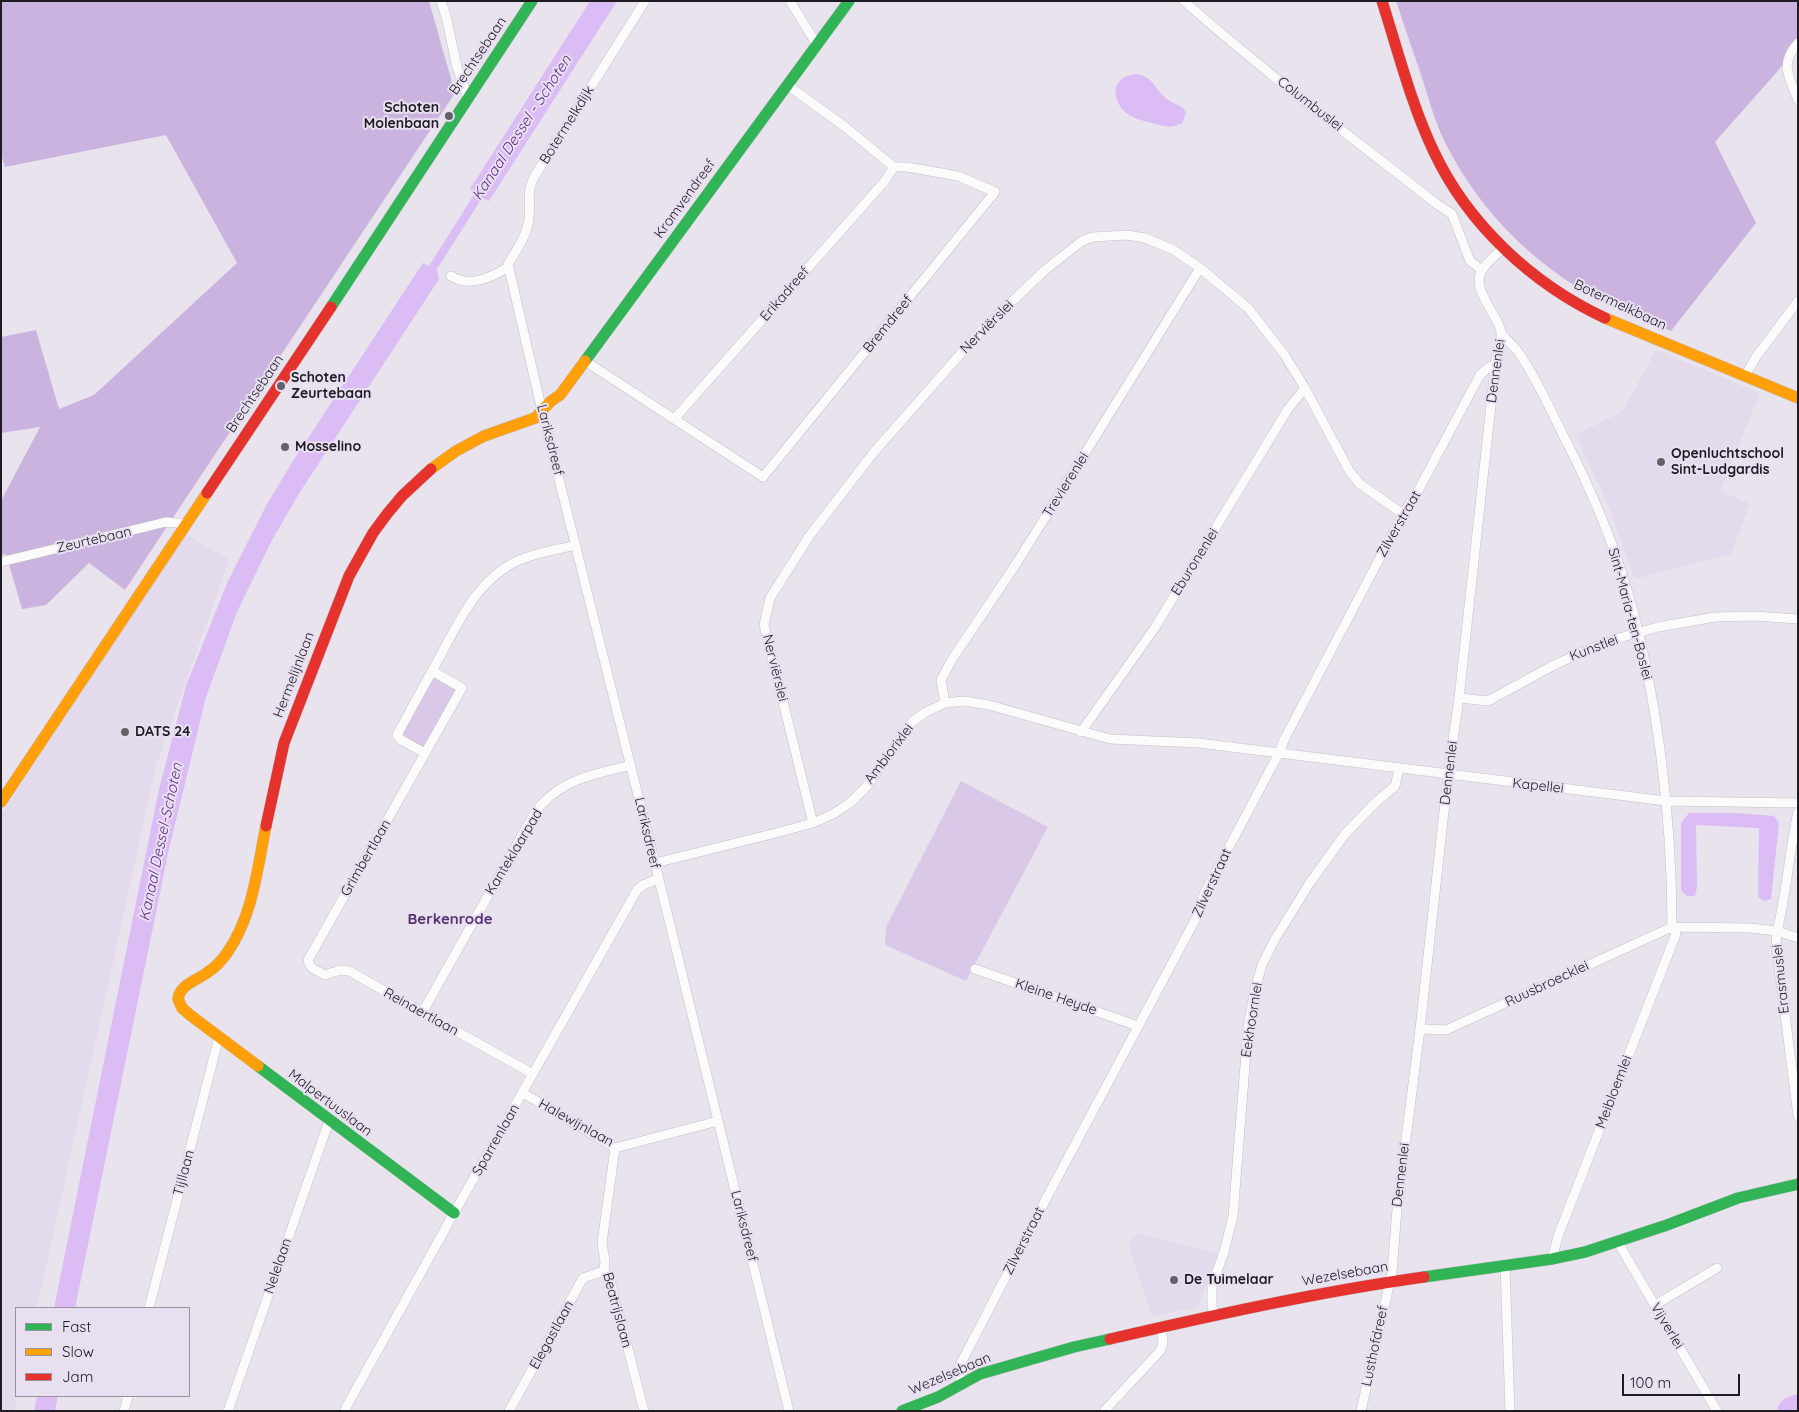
<!DOCTYPE html>
<meta charset="utf-8">
<style>
body{margin:0}
#map{position:relative;width:1799px;height:1412px;overflow:hidden;background:#e8e3ed;font-family:Quicksand,sans-serif}
canvas{display:block}
.frame{position:absolute;inset:0;border:2px solid #1f1b22;pointer-events:none}
.legend{position:absolute;left:15px;top:1307px;width:175px;height:90px;box-sizing:border-box;background:#e8dff1;border:1px solid #98919e;margin:0;padding:6px 9px;list-style:none;font-size:15px;color:#1f1b22}
.legend li{display:flex;align-items:center;gap:10px;height:25px}
.legend b{width:25px;border:1px solid #98919e}
.scale{position:absolute;left:1622px;top:1374px;width:118px;height:22px;box-sizing:border-box;border:2px solid #1f1b22;border-top:0;padding-left:6px;font-size:15px;line-height:18px;white-space:nowrap;color:#1f1b22;-webkit-text-stroke:4px #e8dff1;paint-order:stroke}
</style>
<div id="map">
<canvas width="1799" height="1412"></canvas>
<div class="frame"></div>
<ul class="legend">
<li><b style="height:6px;background:#30b455"></b>Fast</li>
<li><b style="height:6px;background:#ff9f0a"></b>Slow</li>
<li><b style="height:6px;background:#e5322d"></b>Jam</li>
</ul>
<div class="scale">100 m</div>
</div>
<script>
const c = document.querySelector('canvas').getContext('2d');
c.lineJoin = 'round';
function paint(path, color) {
  c.fillStyle = color;
  c.fill(path, 'evenodd');
}
function trace(path, color, width, dash) {
  c.strokeStyle = color;
  c.lineWidth = width;
  c.lineCap = dash ? 'butt' : 'round';
  c.setLineDash(dash || []);
  c.stroke(path);
}
function label(font, color, halo, rows, align = 'center') {
  c.font = font + ' Quicksand,sans-serif';
  c.lineWidth = 4;
  c.setLineDash([]);
  c.textBaseline = 'middle';
  c.strokeStyle = halo;
  c.fillStyle = color;
  for (const [text, x, y, turn = 0] of rows) {
    c.save();
    c.translate(x, y);
    c.rotate((+turn || 0) * Math.PI / 180);
    c.textAlign = isNaN(turn) ? turn : align;
    if (halo) c.strokeText(text, 0, 0);
    c.fillText(text, 0, 0);
    c.restore();
  }
}
paint(new Path2D(`
 M 1656,350 L 1760,393 L 1720,491 L 1750,504 L 1731,554 L 1635,579 L 1604,495 L 1575,435 L 1623,411 Z
 M 186,534 L 229,560 L 156,766 L 37,1308 L 16,1308 L 16,1396 L 18,1396 L 14,1411 L 1,1411 L 1,815 Z
 M 1138,1233 L 1218,1253 L 1198,1307 L 1152,1317 L 1128,1243 Z`), '#e3daec');
paint(new Path2D(`
 M 434,675 L 457,690 L 425,748 L 400,735 Z
 M 961,781 L 1048,827 L 966,981 L 885,945 L 886,927 Z`), '#d9c8e8');
paint(new Path2D(`
 M 1,1 L 429,1 L 455,93 L 125,590 L 89,563 L 46,605 L 22,609 L 6,554 L 1,555 L 1,501 L 40,427 L 1,433 L 1,337 L 36,330 L 59,409 L 94,395 L 237,263 L 166,135 L 5,167 L 1,154 Z
 M 1396,1 L 1798,1 L 1798,48 L 1715,142 L 1756,223 L 1671,331 C 1647,320 1621,312 1598,299 C 1534,265 1481,212 1448,148 C 1437,128 1431,106 1424,84 C 1415,56 1405,29 1396,1 Z`), '#cbb3e0');
paint(new Path2D(`
 M 590,1 L 617,1 L 489,201 L 482,198 L 437,269 L 439,279 L 300,492 L 272,540 L 237,612 L 206,697 L 169,849 L 75,1308 L 54,1308 L 159,789 L 186,686 L 228,581 L 267,504 L 291,464 L 423,263 L 429,266 L 475,193 L 470,189 Z
 M 1136,74 C 1156,78 1153,89 1167,99 C 1174,105 1183,104 1186,113 L 1182,123 C 1171,129 1163,126 1152,123 C 1146,121 1139,120 1133,117 C 1119,111 1108,90 1122,79 C 1125,76 1132,75 1136,74 Z
 M 1689,813 L 1736,813 L 1774,816 L 1779,823 L 1771,899 L 1764,901 L 1758,897 L 1759,828 L 1696,825 L 1697,887 L 1695,896 L 1687,896 L 1681,890 L 1681,823 Z
 M 1798,1394 L 1798,1411 L 1777,1411 C 1779,1399 1787,1397 1798,1394 Z
 M 37,1396 L 58,1396 L 55,1411 L 34,1411 Z`), '#dbbcf5');
const street = new Path2D(`
 M 441,1 L 446,16 L 457,67 L 468,98
 M 645,1 L 534,177 C 526,194 531,201 529,218 C 528,234 516,251 508,264 L 542,411 L 655,863 L 789,1411
 M 790,1 L 817,45
 M 1184,1 C 1265,73 1353,138 1438,205 L 1452,214 L 1470,261 L 1482,270
 M 1798,43 C 1779,64 1789,77 1798,100
 M 451,276 C 469,288 493,277 508,267
 M 1501,334 C 1507,340 1514,346 1519,353 C 1536,378 1549,406 1562,433 C 1587,481 1609,531 1625,583 C 1657,690 1672,815 1672,927 L 1676,934 L 1558,1236 L 1552,1259
 M 585,361 L 763,477 L 995,192 L 958,176 L 907,167 L 894,167 L 844,126 L 787,85
 M 1745,376 L 1756,357 L 1798,301
 M 675,418 L 884,182 L 894,167
 M 1,562 L 166,522 L 187,524
 M 432,671 C 455,631 473,582 517,561 C 535,553 556,550 576,545
 M 1459,698 L 1488,701 L 1554,665 L 1585,651 L 1619,638 L 1658,627 L 1715,617 L 1753,616 L 1798,619
 M 945,703 L 941,680 L 951,661 L 1018,561 L 1200,268
 M 1081,732 L 1154,629 L 1288,409 L 1305,388
 M 425,753 L 401,740 L 397,735 L 432,671 L 462,688 L 308,960 C 309,969 318,971 325,975 L 340,970 L 349,971 L 533,1074
 M 813,823 L 764,625 L 770,598 L 810,535 L 874,452 L 979,333 L 1045,270 L 1082,241 L 1093,237 L 1127,235 L 1145,238 L 1174,250 L 1200,268 L 1248,308 L 1284,354 L 1305,388 L 1350,472 L 1360,484 L 1403,514
 M 655,863 L 776,833 L 813,823 L 833,814 L 850,803 L 868,785 L 912,722 L 926,712 L 945,703 L 964,701 L 989,705 L 1110,739 L 1199,743 L 1666,801 L 1798,803
 M 1798,938 L 1777,931 L 1776,944 L 1798,1116
 M 975,969 L 1138,1026
 M 422,1013 L 525,830 C 530,822 535,812 542,804 C 566,778 599,773 631,765
 M 1420,1029 L 1446,1030 L 1672,927 L 1750,928 L 1777,931 C 1787,892 1789,852 1798,812
 M 523,1093 L 615,1148 L 718,1121
 M 615,1148 L 602,1243 L 605,1261 L 604,1271 L 610,1280 L 644,1411
 M 1617,1241 L 1717,1411
 M 1505,1266 L 1510,1411
 M 1655,1305 L 1717,1268
 M 149,1308 L 219,1037
 M 1214,1315 L 1212,1306 L 1212,1285 L 1224,1252 L 1233,1216 L 1248,1028 L 1255,989 L 1262,965 L 1275,939 L 1309,884 L 1345,834 L 1375,803 L 1395,786 L 1399,769
 M 961,1384 L 959,1367 L 1047,1197 L 1201,909 L 1203,896 L 1279,753 L 1285,738 L 1403,514 L 1419,489 L 1480,375 L 1488,368 L 1495,365
 M 124,1411 L 128,1396
 M 228,1411 L 329,1121
 M 344,1411 L 454,1213 L 637,890 L 643,885 L 658,879
 M 509,1411 L 583,1278 L 604,1271
 M 1104,1411 L 1160,1351 L 1163,1343 L 1161,1327
 M 1361,1411 L 1392,1272 L 1397,1209 L 1420,1029 L 1448,775 L 1459,698 L 1496,359 C 1497,351 1502,340 1501,332 C 1498,314 1470,289 1482,270 C 1487,262 1497,254 1504,247`);
const fast = new Path2D(`
 M 331,307 L 532,1
 M 585,361 L 849,1
 M 258,1066 L 454,1213
 M 1424,1277 L 1552,1259 L 1585,1252 L 1667,1225 L 1738,1198 L 1798,1184
 M 902,1411 L 938,1397 L 980,1374 L 1074,1347 L 1110,1339`);
const slow = new Path2D(`
 M 1605,318 L 1798,398
 M 431,469 L 456,451 L 484,436 L 535,418 L 551,401 L 560,395 L 585,361
 M 1,802 L 207,493
 M 258,1066 L 190,1015 L 182,1008 L 178,999 C 180,984 198,980 208,972 C 216,967 222,960 227,953 C 253,916 257,870 266,826`);
const jam = new Path2D(`
 M 1382,1 C 1398,51 1411,104 1434,152 C 1468,224 1532,284 1605,318
 M 207,493 L 331,307
 M 266,826 L 284,743 L 349,576 L 373,533 L 387,514 L 402,496 L 431,469
 M 1110,1339 C 1214,1315 1318,1292 1424,1277`);
trace(street, '#c3c0c7', 10);
trace(fast, '#c3c0c7', 12);
trace(slow, '#c3c0c7', 12);
trace(jam, '#c3c0c7', 12);
trace(street, '#fcfbfc', 9);
trace(fast, '#30b455', 11);
trace(slow, '#ff9f0a', 11);
trace(jam, '#e5322d', 11);
for (const [x, y, r, color] of [
 [449,116,5,"#656169"],
 [281,386,5,"#656169"],
 [285,447,5,"#656169"],
 [1661,462,5,"#656169"],
 [125,732,5,"#656169"],
 [1174,1280,5,"#656169"]
]) {
  const dot = new Path2D();
  dot.arc(x, y, r, 0, 2 * Math.PI);
  c.fillStyle = color;
  c.fill(dot);
  trace(dot, '#e8dff1', 2);
}
label('14px', '#1f1b22', '#e8dff1', [
 ["Brechtsebaan",478,56,-56],
 ["Columbuslei",1310,104,38],
 ["Botermelkdijk",567,125,-58],
 ["Kromvendreef",685,199,-54],
 ["Erikadreef",785,294,-49],
 ["Botermelkbaan",1620,305,25],
 ["Bremdreef",888,324,-51],
 ["Nerviërslei",987,327,-45],
 ["Dennenlei",1496,371,-82],
 ["Brechtsebaan",255,394,-56],
 ["Lariksdreef",550,440,76],
 ["Trevierenlei",1066,485,-58],
 ["Zilverstraat",1399,524,-60],
 ["Zeurtebaan",94,540,-13],
 ["Eburonenlei",1195,562,-58],
 ["Sint-Maria-ten-Boslei",1630,614,75],
 ["Kunstlei",1594,648,-21],
 ["Nerviërslei",775,668,76],
 ["Hermelijnlaan",294,675,-69],
 ["Ambiorixlei",889,754,-53],
 ["Dennenlei",1449,773,-83],
 ["Kapellei",1538,786,6],
 ["Lariksdreef",647,833,77],
 ["Kanteklaarpad",514,852,-59],
 ["Grimbertlaan",366,858,-60],
 ["Zilverstraat",1212,883,-65],
 ["Erasmuslei",1781,979,-96],
 ["Ruusbroecklei",1547,984,-25],
 ["Kleine Heyde",1056,997,19],
 ["Reinaertlaan",421,1012,29],
 ["Eekhoornlei",1252,1020,-81],
 ["Meibloemlei",1614,1092,-69],
 ["Malpertuuslaan",330,1103,37],
 ["Halewijnlaan",576,1123,29],
 ["Sparrenlaan",496,1140,-60],
 ["Tijllaan",184,1173,-75],
 ["Dennenlei",1401,1175,-83],
 ["Lariksdreef",744,1226,76],
 ["Zilverstraat",1024,1241,-63],
 ["Nelelaan",278,1266,-71],
 ["Wezelsebaan",1345,1274,-10],
 ["Beatrijslaan",617,1310,75],
 ["Vijverlei",1667,1326,59],
 ["Elegastlaan",552,1335,-61],
 ["Lusthofdreef",1375,1346,-78],
 ["Wezelsebaan",950,1374,-23]
]);
label('bold 14px', '#1f1b22', '#e8dff1', [
 ["Schoten",439,108,"right"],
 ["Molenbaan",439,124,"right"],
 ["Schoten",291,378],
 ["Zeurtebaan",291,394],
 ["Mosselino",295,447],
 ["Openluchtschool",1671,454],
 ["Sint-Ludgardis",1671,470],
 ["DATS 24",135,732],
 ["De Tuimelaar",1184,1280]
], 'left');
label('italic 15px', '#612d85', '#e8dff1', [
 ["Kanaal Dessel - Schoten",522,128,-57],
 ["Kanaal Dessel-Schoten",161,842,-78]
]);
label('bold 15px', '#55346e', '#e8dff1', [
 ["Berkenrode",450,919]
]);
</script>
